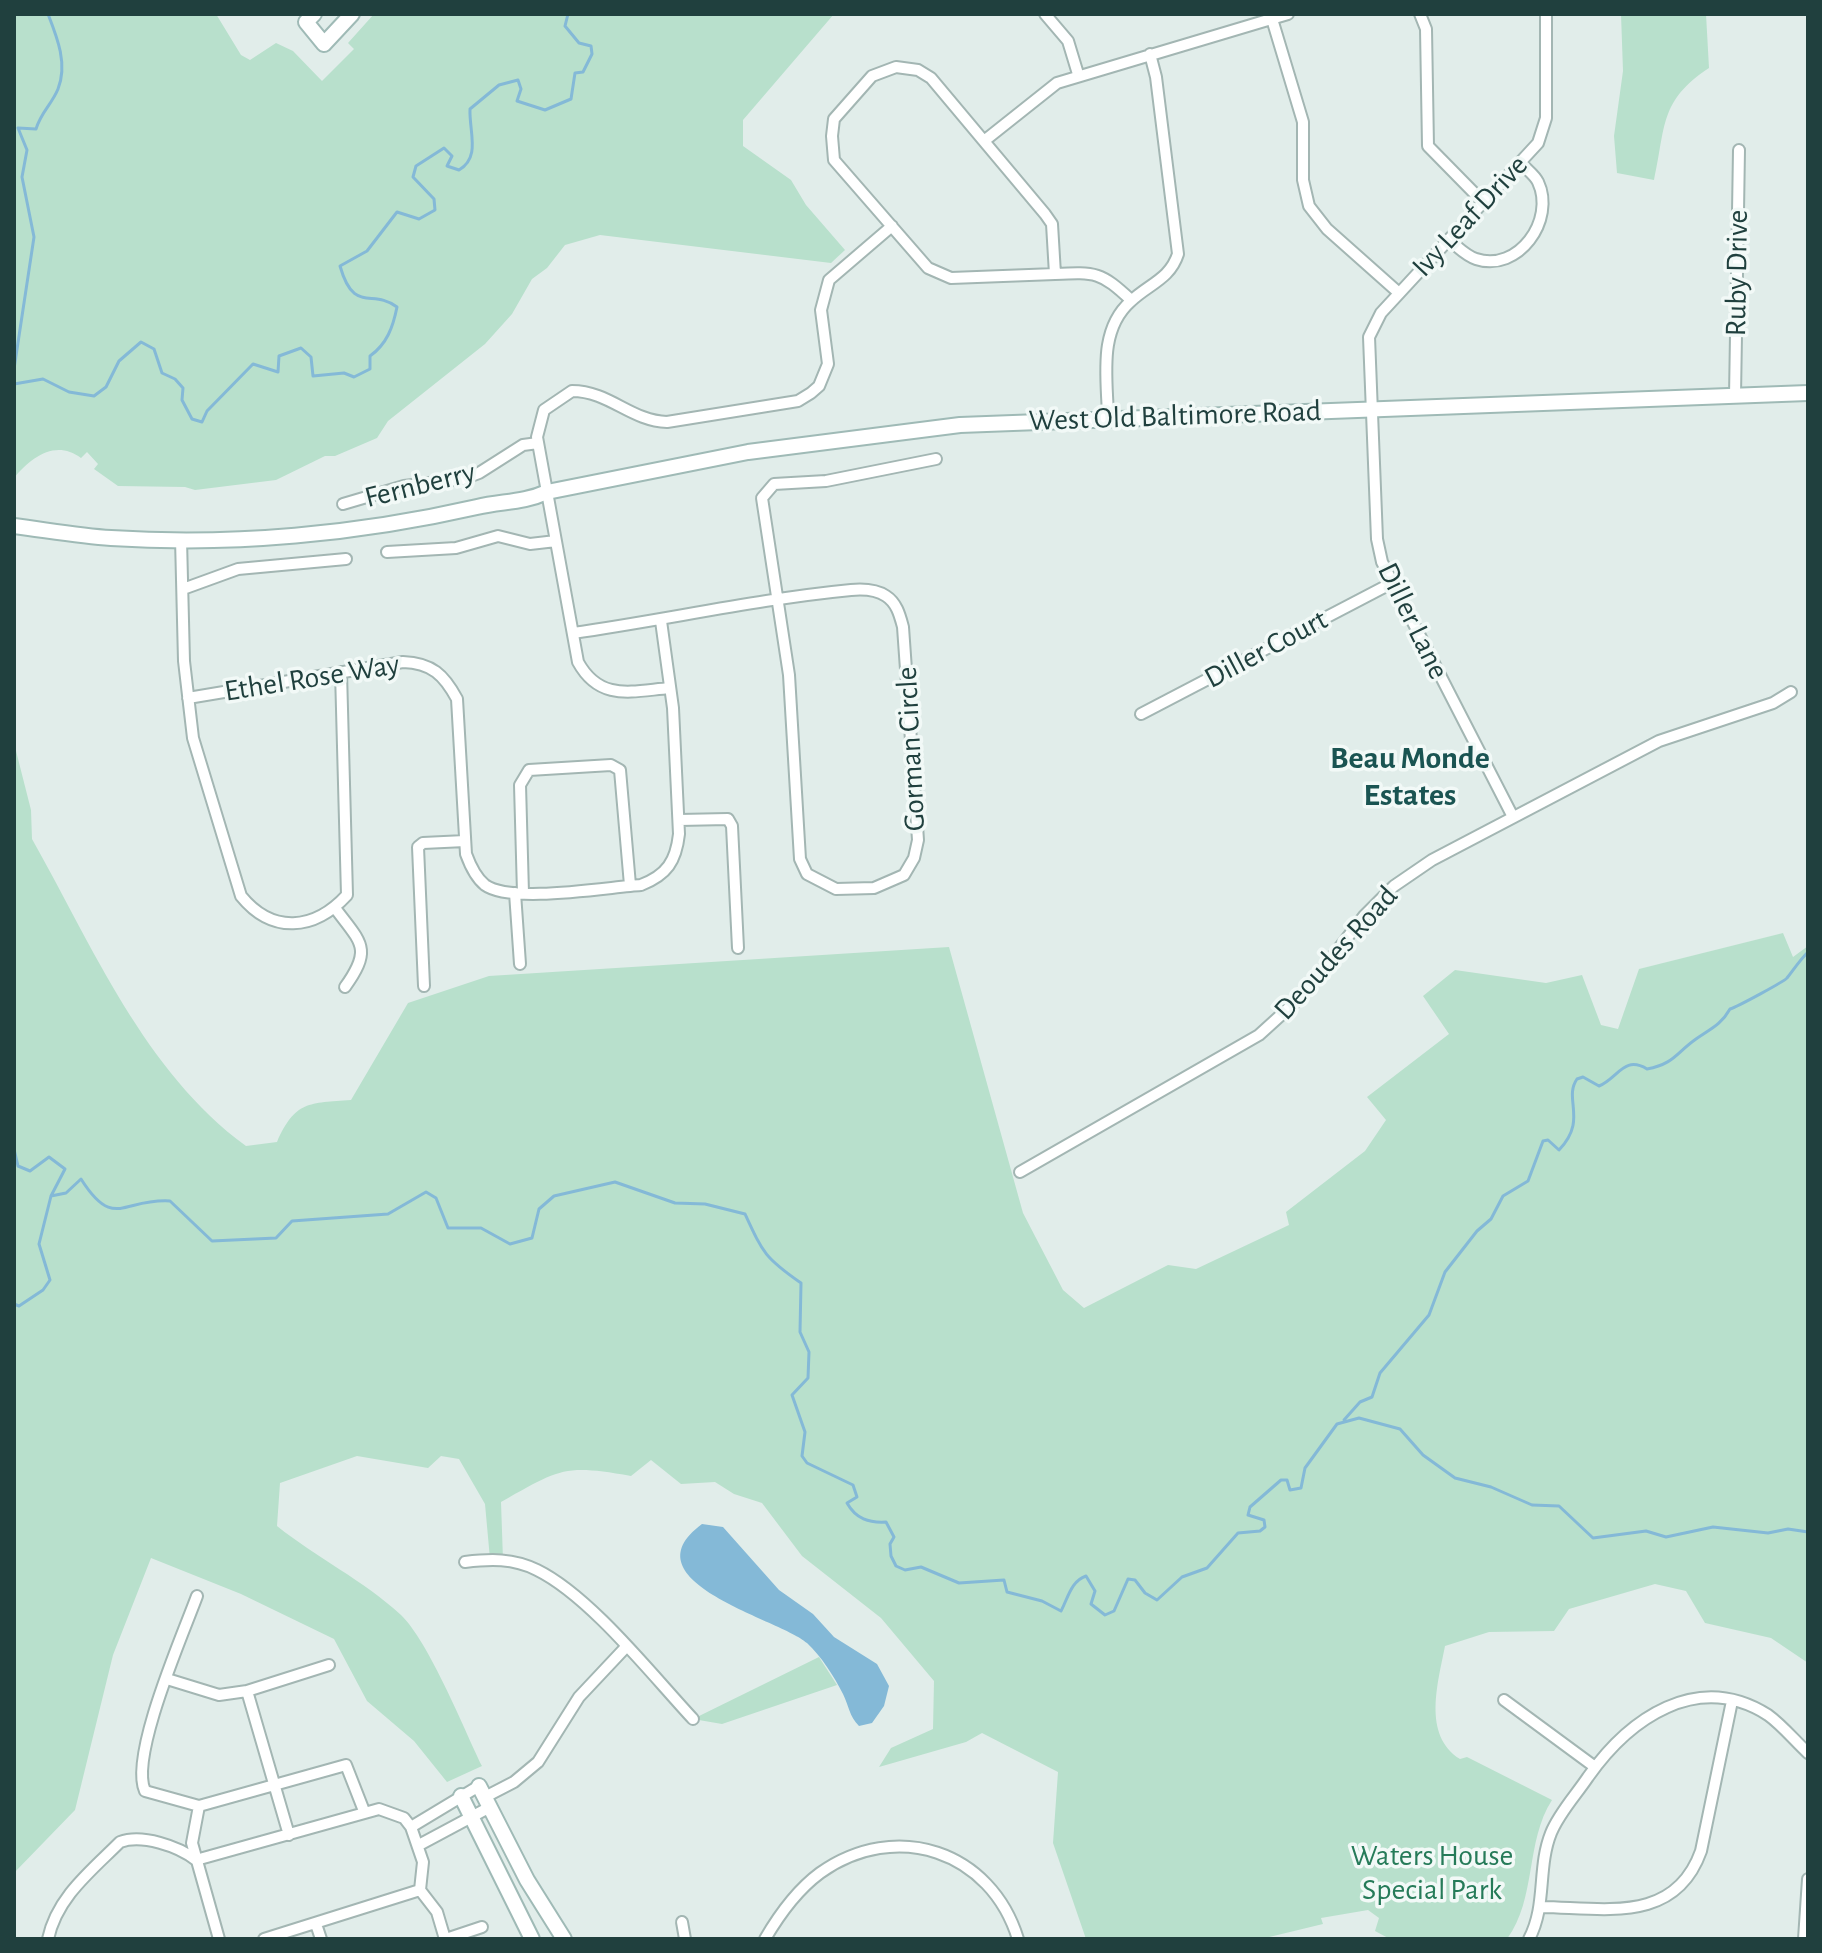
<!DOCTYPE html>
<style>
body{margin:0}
#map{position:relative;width:1822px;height:1953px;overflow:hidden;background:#e1edea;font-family:"Alegreya Sans",sans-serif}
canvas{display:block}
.frame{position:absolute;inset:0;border:16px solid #20403e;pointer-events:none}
</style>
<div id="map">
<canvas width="1822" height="1953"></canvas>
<div class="frame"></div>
</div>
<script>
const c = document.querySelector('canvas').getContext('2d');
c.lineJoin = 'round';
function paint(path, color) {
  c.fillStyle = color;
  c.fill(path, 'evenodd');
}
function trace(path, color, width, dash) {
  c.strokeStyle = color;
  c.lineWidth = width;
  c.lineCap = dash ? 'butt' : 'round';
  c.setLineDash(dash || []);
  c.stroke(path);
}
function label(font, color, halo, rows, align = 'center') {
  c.font = font + ' "Alegreya Sans",sans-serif';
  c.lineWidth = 7;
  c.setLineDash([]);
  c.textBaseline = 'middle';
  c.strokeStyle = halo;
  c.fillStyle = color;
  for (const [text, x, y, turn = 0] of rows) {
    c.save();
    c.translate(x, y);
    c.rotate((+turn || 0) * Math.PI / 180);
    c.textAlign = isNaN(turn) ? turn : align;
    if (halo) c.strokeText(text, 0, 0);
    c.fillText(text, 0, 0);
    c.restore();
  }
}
paint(new Path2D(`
 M 14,14 L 216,14 L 241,55 L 250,60 L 276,43 L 293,51 L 322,81 L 354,49 L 348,43 L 374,14 L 834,14 L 743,120 L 743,146 L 791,180 L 806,205 L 845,250 L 831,263 L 600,235 L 565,245 L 547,268 L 532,279 L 512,314 L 485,344 L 388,421 L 377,438 L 335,456 L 325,456 L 276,480 L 195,490 L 185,487 L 118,486 L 94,469 L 98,464 L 87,452 L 81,458 C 56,439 31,457 14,478 Z
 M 1621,14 L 1706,14 L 1709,68 C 1659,101 1666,126 1654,180 L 1617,173 L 1614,136 L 1623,71 Z
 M 14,743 L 31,810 L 32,839 C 93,947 144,1071 246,1146 L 277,1142 C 295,1101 309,1103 351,1100 L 408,1003 L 489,976 L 949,947 L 1023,1213 L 1063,1290 L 1084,1308 L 1168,1265 L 1196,1269 L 1289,1225 L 1286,1212 L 1365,1151 L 1386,1120 L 1367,1097 L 1449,1034 L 1423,996 L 1455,970 L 1546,983 L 1582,975 L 1601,1025 L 1618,1029 L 1639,969 L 1783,933 L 1793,957 L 1808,946 L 1808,1663 L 1771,1638 L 1705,1623 L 1686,1591 L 1655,1584 L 1569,1609 L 1554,1631 L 1489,1632 L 1445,1646 C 1438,1683 1422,1735 1460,1759 L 1467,1757 L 1552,1800 C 1525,1842 1537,1898 1507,1939 L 1390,1939 L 1375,1931 L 1379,1918 L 1368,1910 L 1321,1918 L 1323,1924 L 1261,1939 L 1086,1939 L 1053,1843 L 1058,1772 L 982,1733 L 966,1742 L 879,1767 L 891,1748 L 933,1729 L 934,1681 L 881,1618 L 802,1556 L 762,1503 L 734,1494 L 715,1482 L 681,1484 L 651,1460 L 631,1476 C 563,1464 560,1469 501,1502 L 503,1560 L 490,1559 L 485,1504 L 459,1459 L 441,1456 L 428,1468 L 357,1456 L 280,1483 L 277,1526 C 317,1558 363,1580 401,1615 C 429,1642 464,1729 482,1766 L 447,1782 L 414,1741 L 367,1701 L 334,1639 L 241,1594 L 151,1558 L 113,1655 L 75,1810 L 14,1873 Z
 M 819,1657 L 837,1685 L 722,1724 L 693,1719 Z`), '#b8e0cc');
paint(new Path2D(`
 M 702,1524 L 723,1527 L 779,1590 L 813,1614 L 834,1637 L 877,1664 L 889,1686 L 884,1706 L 872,1723 L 859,1726 C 849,1716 849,1706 843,1694 C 834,1676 821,1656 807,1643 C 783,1620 623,1582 702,1524 Z`), '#84b9d7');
trace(new Path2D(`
 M 14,369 L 34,237 L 22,177 L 27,150 L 18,128 L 36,129 C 41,112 52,104 58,89 C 68,64 57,37 48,14
 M 14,384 L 43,379 L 69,392 L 94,396 L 106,387 L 119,361 L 141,342 L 154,349 L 162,373 L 175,379 L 183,388 L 182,400 L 192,419 L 202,422 L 207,411 L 253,364 L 278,372 L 279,356 L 301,348 L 311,357 L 313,376 L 344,373 L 354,377 L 370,369 L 370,356 C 387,344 393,327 397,307 C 372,288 354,315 340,266 L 367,251 L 397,212 L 419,219 L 435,210 L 434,199 L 413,177 L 416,166 L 444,148 L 452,156 L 447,166 L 459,170 C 481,157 469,132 470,109 L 499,85 L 518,80 L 521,89 L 517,101 L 545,110 L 571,99 L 575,73 L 583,72 L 592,54 L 591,46 L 579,43 L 565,26 L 568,14
 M 14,1149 L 18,1166 L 30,1171 L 49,1157 L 65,1169 L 51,1196 L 39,1244 L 50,1280 L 43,1290 L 19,1306 L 14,1304
 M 51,1196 L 66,1193 L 81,1179 C 114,1231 123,1198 170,1201 L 212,1241 L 276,1238 L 292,1221 L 388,1214 L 426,1192 L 436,1198 L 448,1228 L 481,1228 L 510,1244 L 532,1238 L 539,1209 L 554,1196 L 615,1182 L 675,1203 L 705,1204 L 745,1214 C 763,1253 765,1258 801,1283 L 800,1332 L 809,1352 L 808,1378 L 792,1395 L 805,1432 L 802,1456 L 807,1463 L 853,1485 L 857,1497 L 847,1503 C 856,1519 869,1523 886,1522 L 894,1537 L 890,1544 L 891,1556 L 896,1566 L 905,1570 L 921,1567 L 959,1583 L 1004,1580 L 1007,1592 L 1042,1601 L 1061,1611 C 1068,1598 1071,1581 1086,1576 L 1095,1591 L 1091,1604 L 1105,1615 L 1114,1611 L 1128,1579 L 1135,1580 L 1145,1593 L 1157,1600 L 1182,1577 L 1207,1568 L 1238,1533 L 1260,1531 L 1265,1527 L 1264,1520 L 1248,1515 L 1250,1507 L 1281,1480 L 1287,1480 L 1290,1490 L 1301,1488 L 1305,1468 L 1337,1424 L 1359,1418 L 1400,1429 L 1423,1455 L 1455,1478 L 1491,1487 L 1532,1505 L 1559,1506 L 1593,1538 L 1646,1531 L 1666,1537 L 1713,1527 L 1768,1533 L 1788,1529 L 1808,1532
 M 1344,1420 L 1360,1402 L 1372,1397 L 1380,1373 L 1429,1315 L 1445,1272 L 1477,1231 L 1491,1219 L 1503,1196 L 1528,1181 L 1543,1141 L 1548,1140 L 1559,1150 C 1588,1120 1563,1099 1577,1079 L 1583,1077 L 1599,1086 C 1618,1078 1624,1055 1647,1069 C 1674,1064 1676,1053 1696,1039 C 1710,1029 1721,1025 1730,1009 C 1737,1007 1785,981 1787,978 C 1794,969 1800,960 1808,952`), '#84b9d7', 3);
const street = new Path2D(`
 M 1045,14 L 1068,41 L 1078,74
 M 1420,14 L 1426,29 L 1428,146 L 1483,202
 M 1272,19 L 1303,122 L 1303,180 L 1309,206 L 1327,229 L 1399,293
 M 896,67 L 918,70 L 931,78 L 1045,214 L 1052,224 L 1055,274 L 951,278 L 928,268 L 834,160 L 832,136 L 834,119 L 872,76 Z
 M 984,141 L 1057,83 L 1288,14
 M 1450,241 C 1458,247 1466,256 1476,259 C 1518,273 1556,220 1538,182 C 1535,175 1526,169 1521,163
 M 1055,274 C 1096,272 1101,272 1131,300
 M 1735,396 L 1739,150
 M 1108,417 C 1107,377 1098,330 1131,301 C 1149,284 1170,279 1178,254 L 1156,77 L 1150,54
 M 343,504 L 404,486 L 463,479 L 479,473 L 523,445 L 538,443
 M 181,539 L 184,661 L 193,738 L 241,896 C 272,934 314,931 347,895 L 341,672
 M 387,552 L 456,548 L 498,536 L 530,544 L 556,541
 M 183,589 L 238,569 L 346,559
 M 573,633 C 665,620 758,599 851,590 C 862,589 877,590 886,596 C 897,603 900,616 903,627 L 918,840 L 914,858 L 904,875 L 874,888 L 836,889 L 807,874 L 800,859 L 789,675 L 762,498 L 774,484 L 826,481 L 936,459
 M 670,688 C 632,691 600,702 578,662 L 537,437 L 544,410 L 572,391 C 609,391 631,421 667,422 L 798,401 L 811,393 L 819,386 L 828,364 L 821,310 L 829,280 L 892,226
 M 188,698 L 403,662 C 432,663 444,675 457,699 L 466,854 C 470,865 475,877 485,885 C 511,904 608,887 641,885 C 667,875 676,861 679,834 L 673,708 L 661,621
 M 1141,714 L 1390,584
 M 1513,817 L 1382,562 L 1377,539 L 1369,337 L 1381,313 L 1538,143 L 1546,118 L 1546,14
 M 679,820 L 728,819 L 732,826 L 738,948
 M 515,893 L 520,964
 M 523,893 L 520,785 L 529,770 L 611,765 L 620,770 L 630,885
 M 335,908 C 361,943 373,948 345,987
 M 424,986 L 418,847 L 423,843 L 465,841
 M 1020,1172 L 1259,1035 L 1302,996 L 1364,916 L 1394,886 L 1432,860 L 1659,741 L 1773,703 L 1791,692
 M 465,1562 C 490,1559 513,1558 537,1570 C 590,1596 652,1675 693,1719
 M 197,1596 C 183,1634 129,1757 145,1791 L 199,1806 L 346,1765 L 364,1811
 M 167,1679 L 219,1695 L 247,1691 L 329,1665
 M 247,1691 L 289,1835
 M 1504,1700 L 1595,1767
 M 485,1797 L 514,1782 L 538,1762 L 579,1697 L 626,1647
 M 199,1806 L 192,1843 L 219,1939
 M 411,1827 L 479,1786
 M 419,1845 L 490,1807
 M 420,1890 L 437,1912 L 445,1939
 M 1542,1907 C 1605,1908 1675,1924 1701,1851 L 1732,1701
 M 682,1922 L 685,1939
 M 316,1924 L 321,1939
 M 48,1939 C 57,1897 91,1871 120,1842 C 142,1834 178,1846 196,1860 L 379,1809 L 404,1818 L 411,1827 L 423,1862 L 420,1890 L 264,1939
 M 446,1939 L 482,1927
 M 765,1939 C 779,1915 797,1890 820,1873 C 896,1819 991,1851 1018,1939
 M 1529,1939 C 1547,1905 1537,1868 1551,1833 C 1559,1813 1576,1795 1588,1777 C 1629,1719 1697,1670 1768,1715 C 1782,1725 1795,1741 1808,1753
 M 1804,1939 L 1808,1879`);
const secondary = new Path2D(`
 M 314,14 L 306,22 L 324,44 L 352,14
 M 14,526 C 46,530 79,536 111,538 C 232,546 359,534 477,507 C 502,501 523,503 547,492 L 748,452 L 960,425 L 1808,393
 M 479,1786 L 527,1880 L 564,1939
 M 461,1796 L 532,1939`);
trace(street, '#a3b6b3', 14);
trace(secondary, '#9fbab6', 18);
trace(street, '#fff', 10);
trace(secondary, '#fff', 14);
label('30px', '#20403e', '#f2f9f7', [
 ["Ivy Leaf Drive",1470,216,-47],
 ["Ruby Drive",1737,273,-89],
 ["West Old Baltimore Road",1175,416,-2],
 ["Fernberry",420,485,-14],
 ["Diller Lane",1413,621,64],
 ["Diller Court",1266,649,-28],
 ["Ethel Rose Way",312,678,-9],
 ["Gorman Circle",911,749,-93],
 ["Deoudes Road",1336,953,-48]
]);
label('30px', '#267b59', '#f2f9f7', [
 ["Waters House",1432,1856],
 ["Special Park",1432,1890]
]);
label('bold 32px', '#1a5452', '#f2f9f7', [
 ["Beau Monde",1410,758],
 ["Estates",1410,795]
]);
</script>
